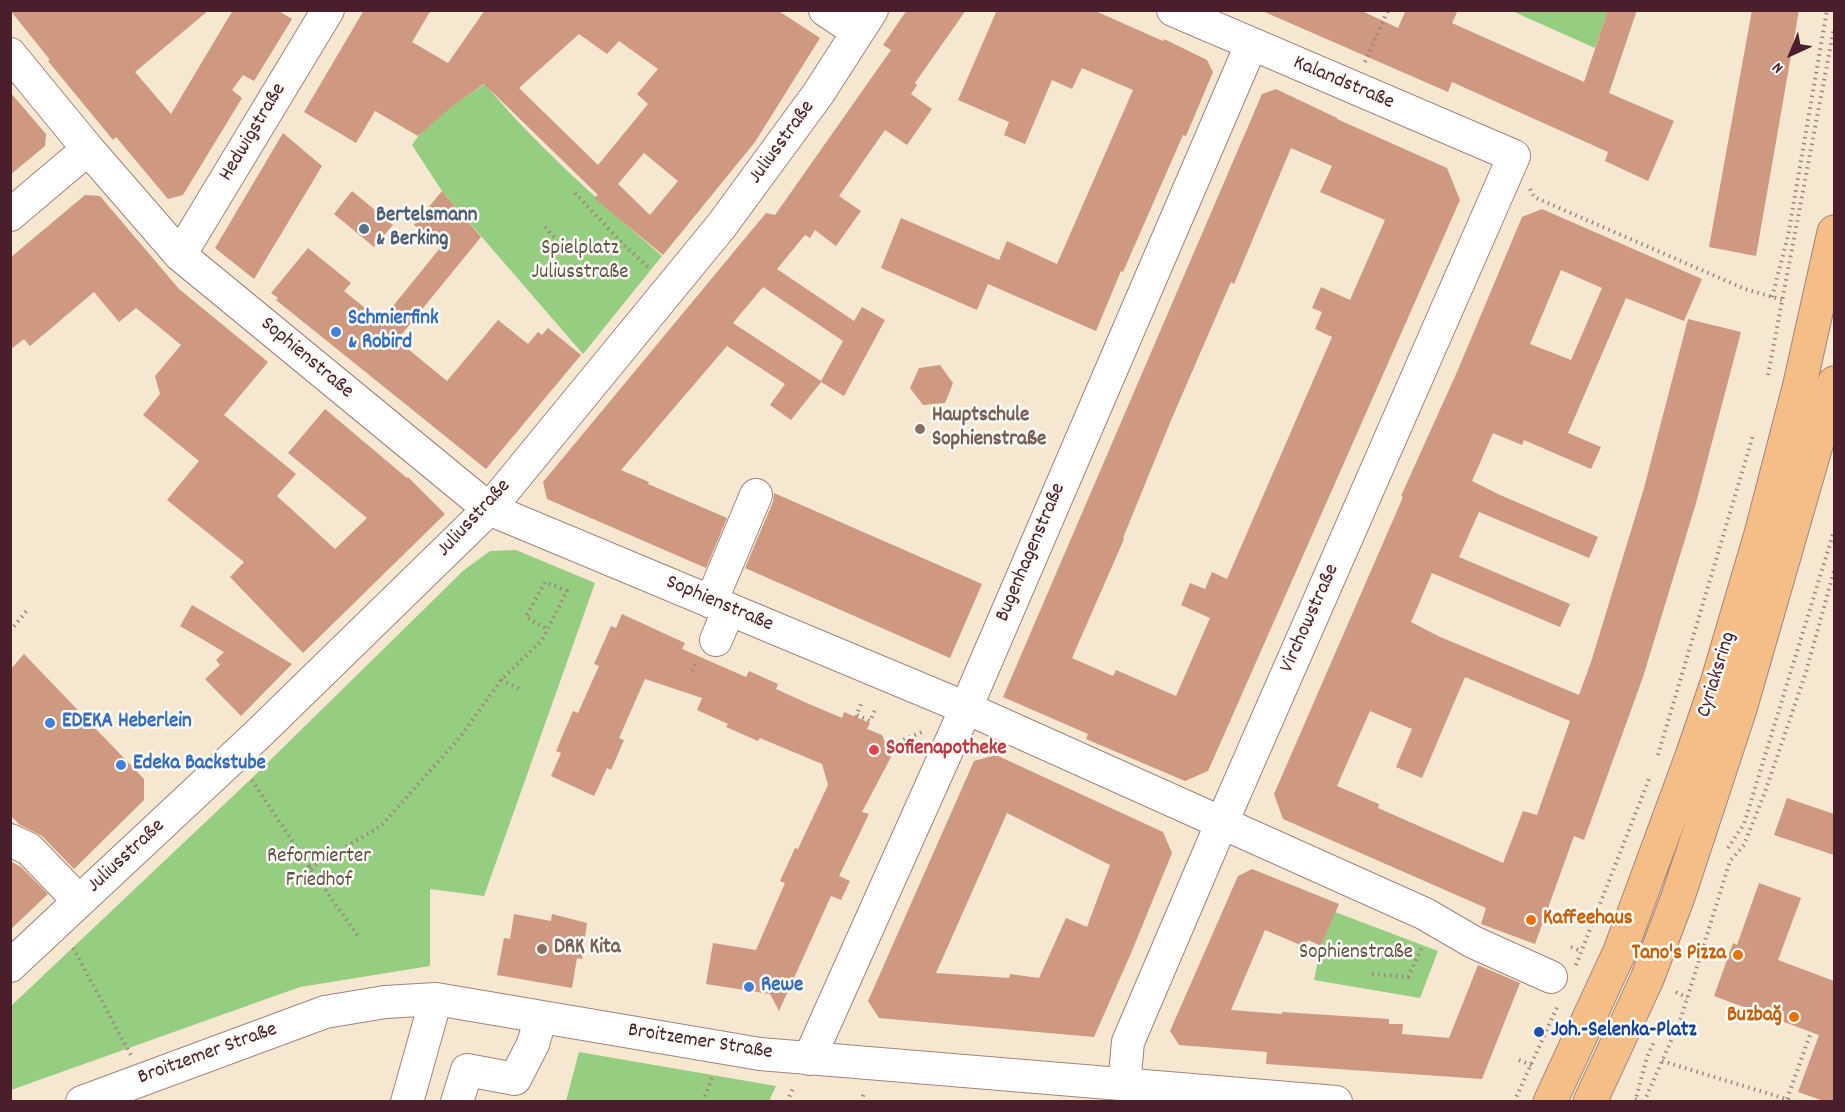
<!DOCTYPE html>
<meta charset="utf-8">
<style>
body{margin:0}
#map{position:relative;width:1845px;height:1112px;overflow:hidden;background:#f5e7d0;font-family:Dekko,sans-serif}
canvas{display:block}
.frame{position:absolute;inset:0;border:12px solid #4a1f2b;pointer-events:none}
.north{position:absolute;left:1761px;top:24px;width:60px;height:60px;-webkit-text-stroke:4px #fdfcf7;paint-order:stroke;rotate:224deg;font-size:16px;font-weight:700;line-height:24px;text-align:center;color:#4a1f2b}
.north::after{content:'';display:block;margin:auto;width:21px;height:27px;background:#4a1f2b;clip-path:polygon(50% 0,100% 100%,50% 72%,0 100%)}
</style>
<div id="map">
<canvas width="1845" height="1112"></canvas>
<div class="frame"></div>
<div class="north">N</div>
</div>
<script>
const c = document.querySelector('canvas').getContext('2d');
c.lineJoin = 'round';
function paint(path, color) {
  c.fillStyle = color;
  c.fill(path, 'evenodd');
}
function trace(path, color, width, dash) {
  c.strokeStyle = color;
  c.lineWidth = width;
  c.lineCap = dash ? 'butt' : 'round';
  c.setLineDash(dash || []);
  c.stroke(path);
}
function label(font, color, halo, rows, align = 'center') {
  c.font = font + ' Dekko,sans-serif';
  c.lineWidth = 5;
  c.setLineDash([]);
  c.textBaseline = 'middle';
  c.strokeStyle = halo;
  c.fillStyle = color;
  for (const [text, x, y, turn = 0] of rows) {
    c.save();
    c.translate(x, y);
    c.rotate((+turn || 0) * Math.PI / 180);
    c.textAlign = isNaN(turn) ? turn : align;
    if (halo) c.strokeText(text, 0, 0);
    c.fillText(text, 0, 0);
    c.restore();
  }
}
paint(new Path2D(`
 M 1512,11 L 1608,11 L 1595,48 Z
 M 485,84 C 537,147 601,202 662,256 L 583,354 L 442,191 L 412,145 C 429,119 460,101 485,84 Z
 M 516,550 L 595,583 L 484,896 L 430,889 L 430,966 L 300,987 L 11,1090 L 11,1006 L 251,779 L 464,570 L 490,551 Z
 M 1335,912 L 1438,951 L 1420,998 L 1314,980 L 1321,946 Z
 M 579,1052 L 776,1086 L 769,1101 L 566,1101 Z`), '#95ce81');
paint(new Path2D(`
 M 10,10 L 209,10 L 135,72 L 171,114 L 233,10 L 277,10 L 292,19 L 254,81 L 243,75 L 232,90 L 242,98 L 183,195 L 168,199 L 116,137 L 113,140 L 48,61 L 50,60 Z
 M 364,10 L 431,10 L 412,42 L 448,63 L 485,10 L 777,10 L 820,38 L 755,142 L 663,255 L 594,198 L 598,195 L 484,84 L 450,108 L 418,136 L 375,111 L 356,143 L 304,112 ZM 579,34 L 607,54 L 619,41 L 658,69 L 637,94 L 648,104 L 598,165 L 519,88 ZM 644,153 L 678,181 L 650,215 L 618,184 Z
 M 907,10 L 966,10 L 915,83 L 917,85 L 911,94 L 932,109 L 907,145 L 885,130 L 839,196 L 861,211 L 836,246 L 815,230 L 810,238 L 805,235 L 777,269 L 854,321 L 862,307 L 885,320 L 844,396 L 821,382 L 791,420 L 770,405 L 785,384 L 727,346 L 621,470 L 649,482 L 648,484 L 727,518 L 706,568 L 547,499 L 543,482 L 766,213 L 775,215 L 891,50 L 883,45 ZM 763,287 L 843,341 L 821,381 L 733,323 Z
 M 997,10 L 1093,10 L 1163,41 L 1164,39 L 1207,60 L 1213,72 L 1186,136 L 1183,135 L 1123,272 L 1121,271 L 1096,331 L 988,284 L 977,310 L 881,268 L 901,218 L 999,260 L 1007,241 L 1057,264 L 1133,90 L 1082,68 L 1072,89 L 1052,80 L 1025,144 L 1004,135 L 1009,122 L 958,100 Z
 M 1260,10 L 1360,10 L 1398,28 L 1406,10 L 1458,10 L 1452,23 L 1584,82 L 1608,10 L 1637,10 L 1609,93 L 1674,121 L 1648,181 L 1605,161 L 1608,152 L 1452,82 L 1448,92 Z
 M 1752,10 L 1799,10 L 1756,256 L 1709,247 Z
 M 1276,89 L 1337,118 L 1337,119 L 1447,168 L 1460,200 L 1208,771 L 1185,781 L 1086,739 L 1088,734 L 1003,697 L 1262,94 ZM 1291,148 L 1332,166 L 1320,192 L 1385,220 L 1350,300 L 1321,287 L 1312,308 L 1322,312 L 1315,329 L 1332,337 L 1227,579 L 1212,572 L 1205,589 L 1190,583 L 1181,605 L 1210,618 L 1176,696 L 1116,670 L 1113,676 L 1072,658 L 1124,539 L 1123,538 L 1172,418 L 1231,282 L 1234,284 Z
 M 10,92 L 46,134 L 45,146 L 10,175 Z
 M 283,133 L 322,166 L 254,279 L 215,248 Z
 M 352,191 L 393,225 L 374,247 L 334,214 Z
 M 442,191 L 481,237 L 397,340 L 447,381 L 498,320 L 528,344 L 538,332 L 542,335 L 548,328 L 581,355 L 486,469 L 276,300 L 278,298 L 271,293 L 308,248 L 351,283 L 344,291 L 381,321 L 440,248 L 414,225 Z
 M 85,195 L 100,196 L 179,289 L 268,362 L 224,415 L 296,474 L 277,496 L 335,549 L 367,518 L 288,453 L 325,409 L 407,478 L 408,477 L 445,514 L 303,653 L 230,577 L 244,562 L 167,500 L 199,461 L 143,415 L 160,394 L 155,376 L 181,345 L 136,308 L 119,322 L 94,292 L 30,346 L 24,339 L 10,350 L 10,258 Z
 M 1542,209 L 1702,279 L 1684,321 L 1626,298 L 1568,433 L 1601,447 L 1591,469 L 1524,440 L 1522,445 L 1493,433 L 1472,481 L 1500,495 L 1598,537 L 1589,558 L 1479,512 L 1459,557 L 1570,604 L 1560,627 L 1432,573 L 1411,622 L 1438,636 L 1579,695 L 1592,659 L 1644,488 L 1688,319 L 1741,332 L 1696,503 L 1643,677 L 1584,840 L 1574,836 L 1535,944 L 1481,924 L 1486,908 L 1283,819 L 1274,794 L 1403,497 L 1401,496 L 1457,372 L 1522,217 ZM 1561,270 L 1602,288 L 1571,360 L 1530,344 ZM 1465,677 L 1570,721 L 1537,815 L 1523,811 L 1503,863 L 1378,808 L 1379,804 L 1337,786 L 1370,711 L 1412,729 L 1396,767 L 1422,778 Z
 M 940,365 L 953,383 L 945,403 L 923,405 L 910,388 L 919,368 Z
 M 774,493 L 982,584 L 950,658 L 745,568 L 773,502 Z
 M 192,605 L 292,664 L 241,716 L 205,679 L 220,665 L 216,660 L 224,652 L 180,626 Z
 M 622,614 L 685,643 L 682,649 L 746,677 L 749,671 L 778,684 L 776,689 L 809,704 L 842,718 L 844,712 L 870,723 L 867,729 L 882,735 L 891,757 L 862,812 L 869,814 L 839,876 L 850,881 L 841,900 L 831,896 L 779,1011 L 770,994 L 706,984 L 713,943 L 756,950 L 785,883 L 780,881 L 795,848 L 798,849 L 828,785 L 822,764 L 760,738 L 758,741 L 726,727 L 728,724 L 697,710 L 702,698 L 645,679 L 619,738 L 624,740 L 611,770 L 607,768 L 594,796 L 551,776 L 561,753 L 556,751 L 573,711 L 578,713 L 599,666 L 594,664 L 611,626 L 616,628 Z
 M 24,654 L 144,779 L 144,800 L 74,869 L 42,836 L 20,825 L 10,815 L 10,670 Z
 M 996,755 L 1163,832 L 1172,853 L 1132,951 L 1094,1037 L 879,1018 L 868,1001 L 974,761 ZM 1007,813 L 1110,865 L 1087,927 L 1066,918 L 1039,978 L 1010,974 L 1009,978 L 936,973 Z
 M 1787,798 L 1834,814 L 1834,855 L 1774,835 Z
 M 10,861 L 21,867 L 48,894 L 10,930 Z
 M 1252,869 L 1339,904 L 1321,946 L 1308,940 L 1305,947 L 1265,930 L 1231,1010 L 1282,1014 L 1282,1012 L 1389,1019 L 1389,1024 L 1403,1024 L 1402,1034 L 1449,1038 L 1478,965 L 1520,983 L 1482,1079 L 1266,1064 L 1267,1052 L 1179,1045 L 1170,1031 L 1238,876 Z
 M 1759,883 L 1801,898 L 1778,960 L 1834,981 L 1834,1101 L 1824,1101 L 1798,1092 L 1819,1035 L 1714,996 L 1733,943 L 1737,945 Z
 M 514,914 L 551,921 L 552,914 L 587,923 L 582,959 L 577,958 L 572,988 L 497,975 L 504,938 L 510,939 Z`), '#ce9881');
const minor = new Path2D(`
 M 825,10 L 858,32
 M 10,54 L 88,149 L 180,255 L 489,509 L 966,708 L 1425,914 L 1473,942 L 1551,977
 M 10,215 L 88,149
 M 180,255 L 328,10
 M 711,602 L 756,495
 M 716,640 L 729,609
 M 10,840 L 29,849 L 79,901
 M 10,966 L 256,736 L 489,509 L 722,225 L 818,94 L 872,10
 M 809,1059 L 966,708 L 1251,45
 M 1124,1085 L 1128,1042 L 1216,836 L 1514,156 L 1173,10
 M 82,1102 L 325,1012 L 385,1002 L 436,999 L 760,1054 L 1336,1102
 M 407,1102 L 436,999
 M 457,1102 L 467,1070 L 515,1079 L 533,1044 L 541,1017`);
const major = new Path2D(`
 M 1550,1102 L 1620,951 L 1692,756 L 1717,683 L 1761,534 L 1799,388 L 1834,232
 M 1590,1102 L 1647,979 L 1678,897 L 1740,709 L 1834,383`);
trace(minor, '#a0837e', 34);
trace(major, '#a0837e', 35);
trace(new Path2D(`
 M 1365,62 L 1388,10
 M 1530,189 L 1534,197 L 1745,289 L 1783,300
 M 575,193 L 624,245 L 649,268
 M 545,227 L 554,237
 M 1772,297 L 1788,236 L 1827,10
 M 1768,375 L 1834,28
 M 10,631 L 29,608
 M 692,671 L 697,661
 M 501,680 L 522,690
 M 857,715 L 870,721 L 875,710
 M 856,717 L 861,704
 M 887,747 L 922,732
 M 1658,755 L 1753,435
 M 252,780 L 310,868 L 358,936
 M 1728,848 L 1744,824 L 1834,531
 M 310,868 L 381,826 L 461,736 L 501,680 L 542,640 L 567,591 L 545,582 L 526,617 L 547,629
 M 1571,947 L 1581,951
 M 73,948 L 131,1055
 M 1576,965 L 1649,779
 M 1372,974 L 1408,977 L 1423,945
 M 1676,992 L 1687,998
 M 1519,1060 L 1533,1066
 M 1662,1061 L 1796,1102
 M 1635,1099 L 1642,1102
 M 1787,1099 L 1811,1032
 M 703,1102 L 713,1075
 M 787,1102 L 794,1086
 M 861,1102 L 864,1093
 M 1514,1102 L 1558,1005
 M 1635,1102 L 1647,1057 L 1654,1042
 M 1644,1102 L 1681,1018 L 1730,861 L 1744,845 L 1765,792 L 1806,672 L 1834,571`), '#a0837e', 4, [1.5, 4.5]);
trace(minor, '#fff', 32);
trace(major, '#f5be86', 33);
for (const [x, y, r, color] of [
 [364,229,6,"#5c6f8a"],
 [336,332,6,"#3f7fe0"],
 [920,429,6,"#8d6e63"],
 [50,723,6,"#3f7fe0"],
 [874,750,6,"#e0444e"],
 [121,765,6,"#3f7fe0"],
 [1531,920,6,"#e8710a"],
 [542,949,6,"#8d6e63"],
 [1738,955,6,"#e8710a"],
 [749,987,6,"#3f7fe0"],
 [1794,1017,6,"#e8710a"],
 [1539,1032,6,"#1a4fb4"]
]) {
  const dot = new Path2D();
  dot.arc(x, y, r, 0, 2 * Math.PI);
  c.fillStyle = color;
  c.fill(dot);
  trace(dot, '#fdfcf7', 2);
}
label('21px', '#4a1f2b', '#fdfcf7', [
 ["Kalandstraße",1343,84,23],
 ["Hedwigstraße",254,133,-59],
 ["Juliusstraße",783,143,-54],
 ["Sophienstraße",306,359,40],
 ["Juliusstraße",475,519,-47],
 ["Bugenhagenstraße",1032,553,-67],
 ["Sophienstraße",719,605,23],
 ["Virchowstraße",1311,619,-66],
 ["Cyriaksring",1718,675,-73],
 ["Juliusstraße",127,857,-43],
 ["Broitzemer Straße",700,1043,9],
 ["Broitzemer Straße",208,1055,-20]
]);
label('bold 21px', '#4e5e75', '#fdfcf7', [
 ["Bertelsmann",376,217],
 ["& Berking",376,241]
], 'left');
label('21px', '#605445', '#fdfcf7', [
 ["Spielplatz",580,250],
 ["Juliusstraße",580,274],
 ["Reformierter",319,858],
 ["Friedhof",319,882],
 ["Sophienstraße",1356,954]
]);
label('bold 21px', '#366cbe', '#fdfcf7', [
 ["Schmierfink",348,320],
 ["& Robird",348,344],
 ["EDEKA Heberlein",62,723],
 ["Edeka Backstube",133,765],
 ["Rewe",761,987]
], 'left');
label('bold 21px', '#785e54', '#fdfcf7', [
 ["Hauptschule",932,417],
 ["Sophienstraße",932,441],
 ["DRK Kita",554,949]
], 'left');
label('bold 21px', '#be3a42', '#fdfcf7', [
 ["Sofienapotheke",886,750]
], 'left');
label('bold 21px', '#c56008', '#fdfcf7', [
 ["Kaffeehaus",1543,920,"left"],
 ["Tano's Pizza",1726,955],
 ["Buzbağ",1782,1017]
], 'right');
label('bold 21px', '#164399', '#fdfcf7', [
 ["Joh.-Selenka-Platz",1551,1032]
], 'left');
</script>
